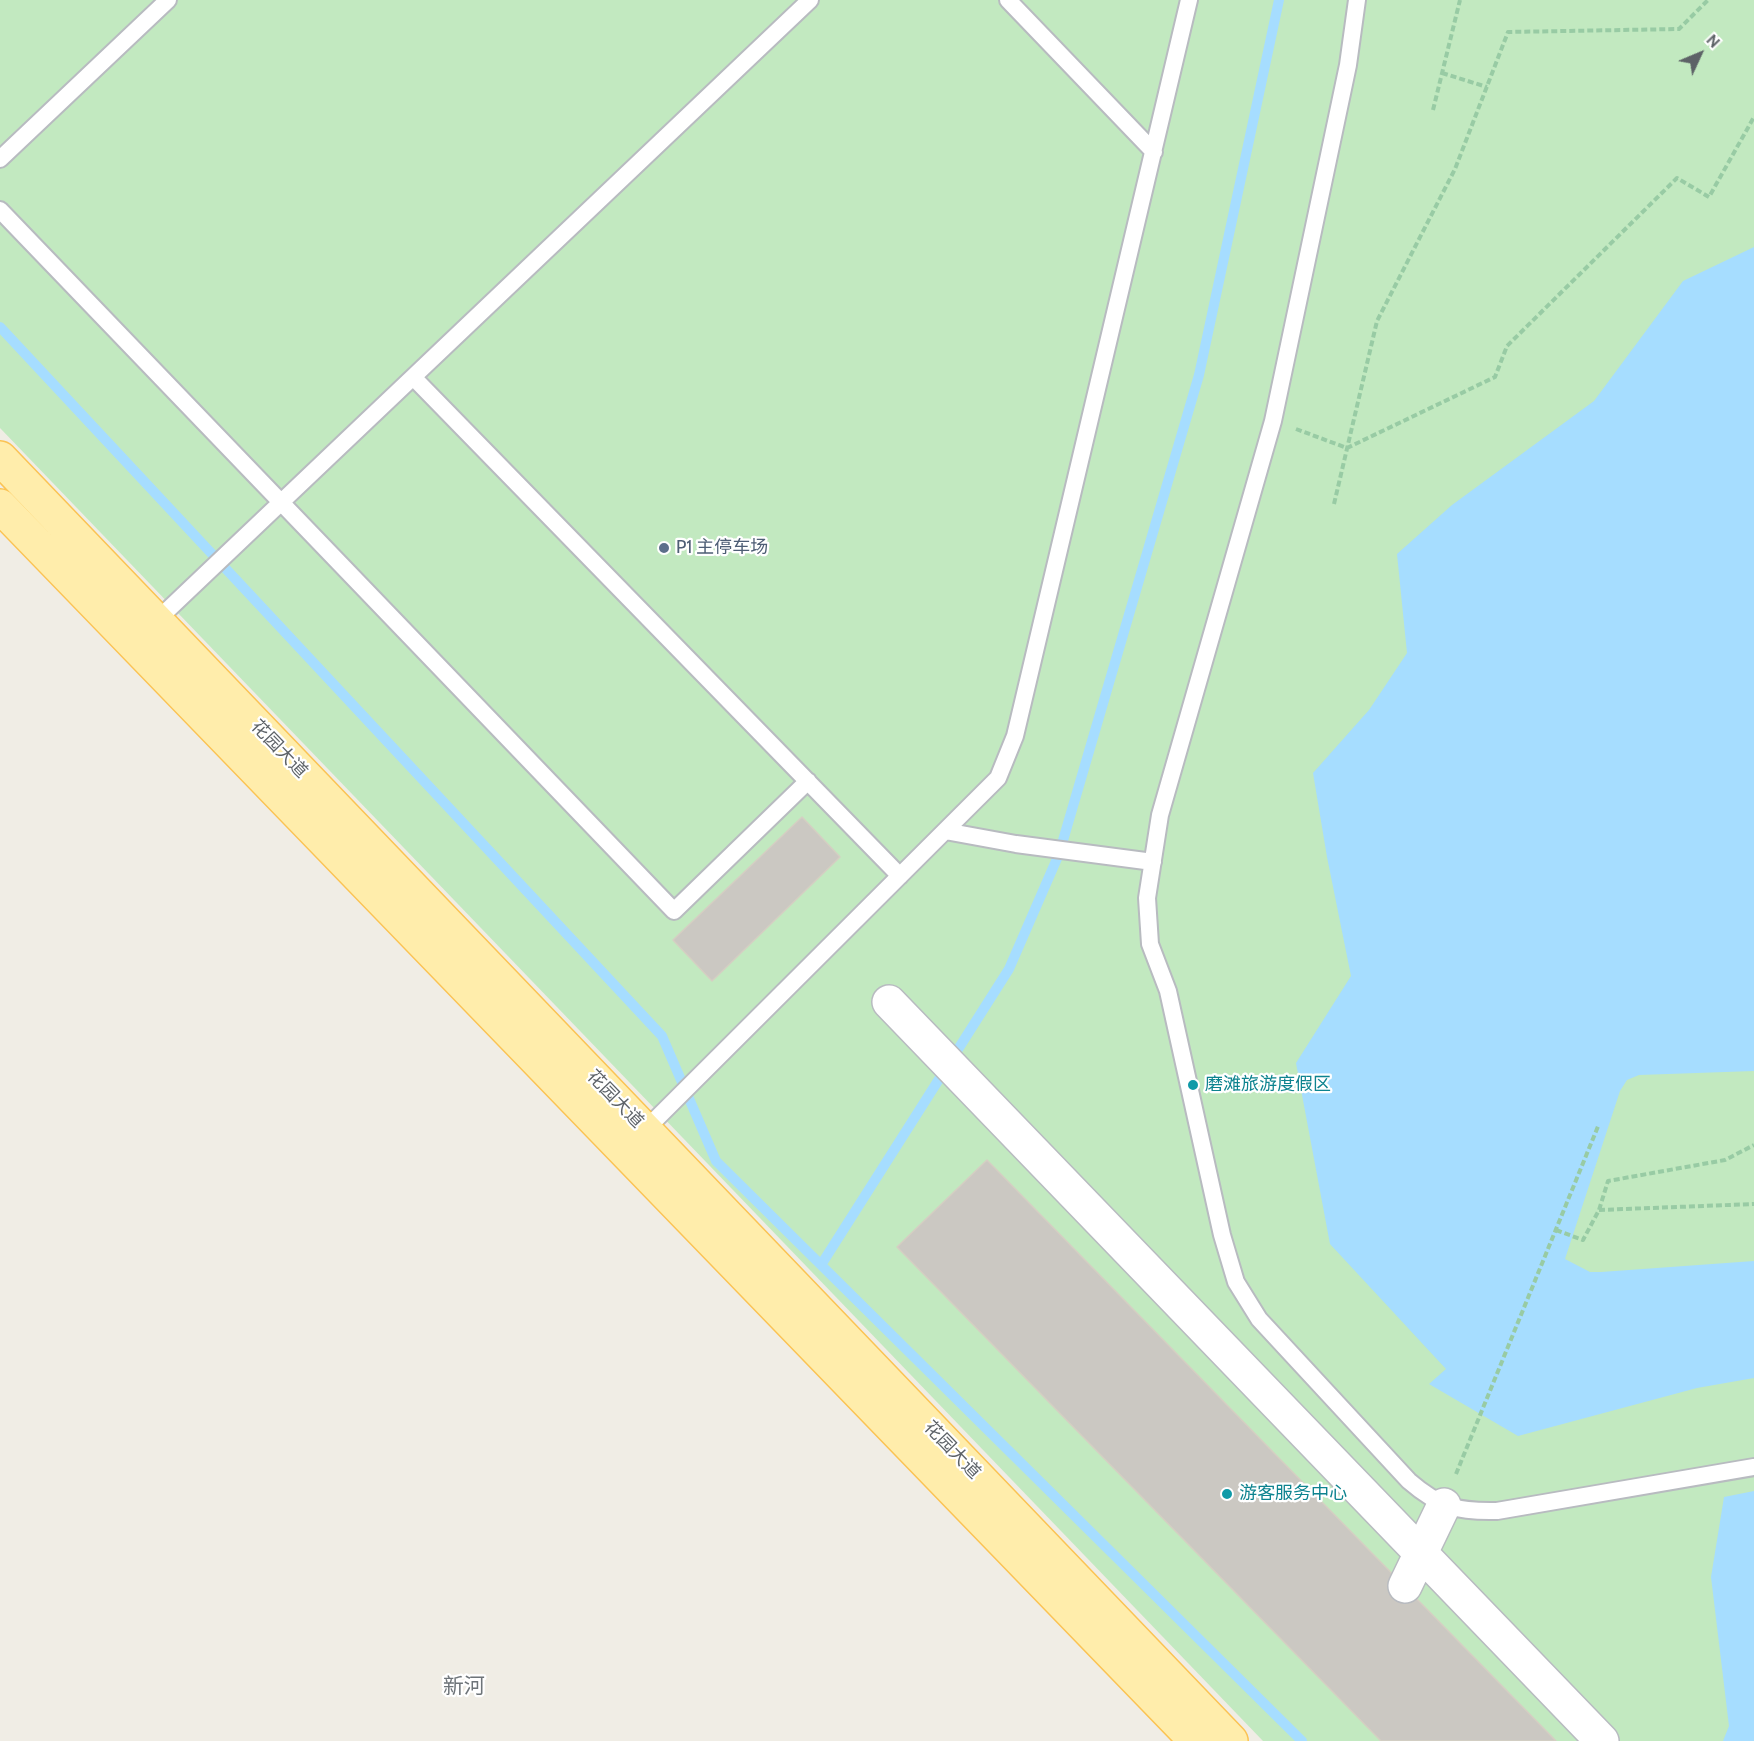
<!DOCTYPE html>
<meta charset="utf-8">
<style>
body{margin:0}
#map{position:relative;width:1754px;height:1741px;overflow:hidden;background:#f0ede5;font-family:Cabin,sans-serif}
canvas{display:block}
.north{position:absolute;left:1670px;top:24px;width:60px;height:60px;-webkit-text-stroke:4px #fff;paint-order:stroke;rotate:46deg;font-size:16px;font-weight:700;line-height:24px;text-align:center;color:#5d6267}
.north::after{content:'';display:block;margin:auto;width:21px;height:27px;background:#5d6267;clip-path:polygon(50% 0,100% 100%,50% 72%,0 100%)}
</style>
<div id="map">
<canvas width="1754" height="1741"></canvas>
<div class="north">N</div>
</div>
<script>
const c = document.querySelector('canvas').getContext('2d');
c.lineJoin = 'round';
function paint(path, color) {
  c.fillStyle = color;
  c.fill(path, 'evenodd');
}
function trace(path, color, width, dash) {
  c.strokeStyle = color;
  c.lineWidth = width;
  c.lineCap = dash ? 'butt' : 'round';
  c.setLineDash(dash || []);
  c.stroke(path);
}
function label(font, color, halo, rows, align = 'center') {
  c.font = font + ' Cabin,"Noto Sans SC",sans-serif';
  c.lineWidth = 4.5;
  c.setLineDash([]);
  c.textBaseline = 'middle';
  c.strokeStyle = halo;
  c.fillStyle = color;
  for (const [text, x, y, turn = 0] of rows) {
    c.save();
    c.translate(x, y);
    c.rotate((+turn || 0) * Math.PI / 180);
    c.textAlign = isNaN(turn) ? turn : align;
    if (halo) c.strokeText(text, 0, 0);
    c.fillText(text, 0, 0);
    c.restore();
  }
}
paint(new Path2D(`
 M 0,0 L 1754,0 L 1754,1741 L 1263,1741 L 0,428 Z`), '#c2e9c0');
paint(new Path2D(`
 M 1754,247 L 1754,1071 L 1639,1075 L 1627,1080 L 1620,1091 L 1565,1259 L 1590,1272 L 1601,1272 L 1754,1261 L 1754,1378 L 1697,1388 L 1518,1436 L 1429,1384 L 1446,1369 L 1330,1244 L 1296,1063 L 1351,976 L 1327,857 L 1313,773 L 1369,710 L 1407,653 L 1397,554 L 1452,505 L 1594,401 L 1683,281 Z
 M 1754,1491 L 1754,1741 L 1723,1741 L 1729,1726 L 1711,1577 L 1724,1497 Z`), '#a6ddff');
trace(new Path2D(`
 M 0,327 L 662,1036 L 716,1161 L 1302,1741
 M 821,1265 L 1009,969 L 1059,854 L 1199,375 L 1279,0`), '#a6ddff', 10);
const building = new Path2D(`
 M 802,817 L 840,857 L 712,981 L 673,940 Z
 M 987,1160 L 1556,1741 L 1381,1741 L 897,1247 Z`);
paint(building, '#cbc8c2');
trace(building, '#d5cfc3', 1.5);
const lane = new Path2D(`
 M 1008,0 L 1154,152
 M 1357,0 L 1348,65 L 1273,421 L 1160,815 L 1147,898 L 1150,944 L 1168,991 L 1222,1235 L 1236,1282 L 1259,1319 L 1409,1481 C 1439,1507 1458,1512 1497,1511 L 1754,1467
 M 0,159 L 168,0
 M 0,210 L 674,911 L 808,781
 M 413,377 L 900,876
 M 154,623 L 810,0
 M 945,831 L 1016,844 L 1153,862
 M 642,1133 L 998,778 L 1015,736 L 1189,0`);
const street = new Path2D(`
 M 889,1002 L 1602,1741
 M 1405,1586 L 1444,1505`);
const primary = new Path2D(`
 M 0,458 L 1231,1741
 M 0,506 L 1196,1741`);
trace(lane, '#b8bbc0', 20);
trace(street, '#b8bbc0', 36);
trace(primary, '#fbc353', 36);
trace(new Path2D(`
 M 1442,73 L 1487,87
 M 1433,110 L 1460,0
 M 1296,429 L 1347,448 L 1495,377 L 1507,346 L 1677,178 L 1709,197 L 1754,117
 M 1334,504 L 1377,321 L 1455,169 L 1508,32 L 1679,29 L 1708,0
 M 1599,1210 L 1754,1204
 M 1556,1230 L 1583,1240 L 1599,1210 L 1608,1181 L 1725,1160 L 1754,1145
 M 1456,1474 L 1599,1124`), '#98cba4', 4, [6, 3]);
trace(lane, '#fff', 16);
trace(street, '#fff', 33);
trace(primary, '#ffedab', 33);
for (const [x, y, r, color] of [
 [664,548,6,"#5c6f8a"],
 [1193,1085,6,"#0f9aa8"],
 [1227,1494,6,"#0f9aa8"]
]) {
  const dot = new Path2D();
  dot.arc(x, y, r, 0, 2 * Math.PI);
  c.fillStyle = color;
  c.fill(dot);
  trace(dot, '#fff', 2);
}
label('18px', '#4e5e75', '#fff', [
 ["P1 主停车场",676,548]
], 'left');
label('18px', '#5d6267', '#fff', [
 ["花园大道",279,749,46],
 ["花园大道",615,1099,46],
 ["花园大道",952,1450,46]
]);
label('18px', '#0d838f', '#fff', [
 ["磨滩旅游度假区",1205,1085],
 ["游客服务中心",1239,1494]
], 'left');
label('21px', '#6e7479', '#fff', [
 ["新河",464,1687]
]);
</script>
